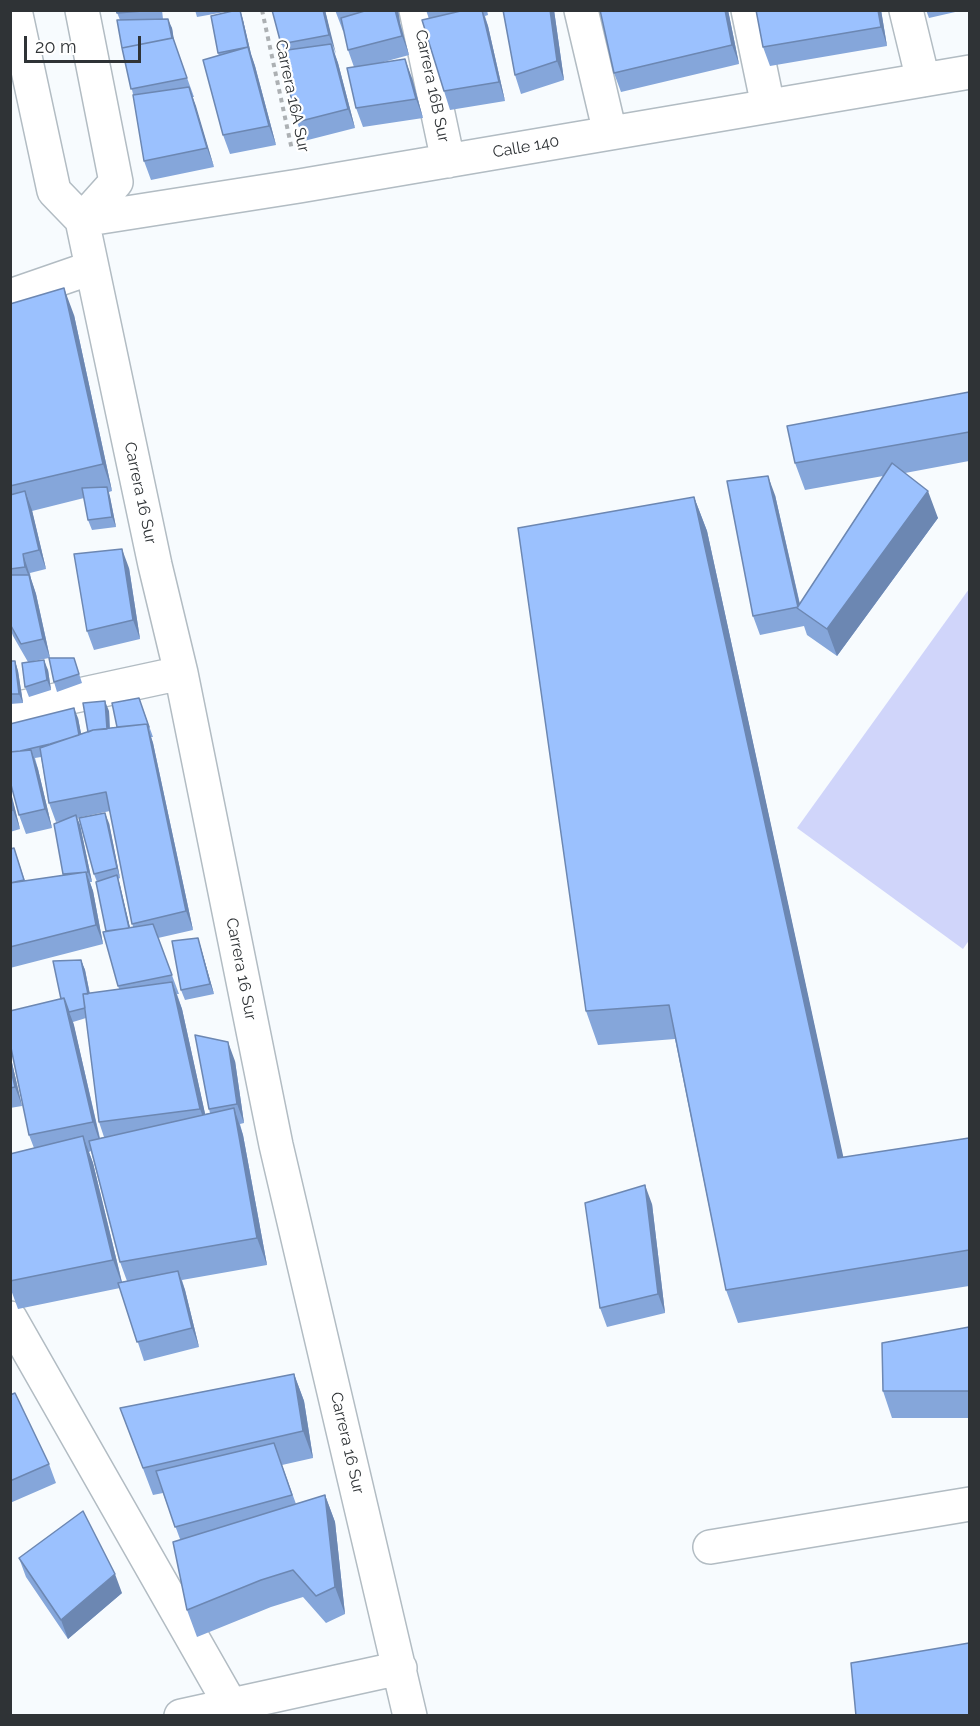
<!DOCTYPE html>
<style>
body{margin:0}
#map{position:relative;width:980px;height:1726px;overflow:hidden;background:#f7fbfe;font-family:Raleway,sans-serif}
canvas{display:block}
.frame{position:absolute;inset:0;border:12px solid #2f3336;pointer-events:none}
.scale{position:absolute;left:24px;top:36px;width:117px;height:27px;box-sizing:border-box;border:3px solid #2f3336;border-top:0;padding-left:8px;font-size:18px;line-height:21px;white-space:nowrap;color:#2f3336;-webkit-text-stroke:4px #fff;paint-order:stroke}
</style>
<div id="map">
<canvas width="980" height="1726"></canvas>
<div class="frame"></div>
<div class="scale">20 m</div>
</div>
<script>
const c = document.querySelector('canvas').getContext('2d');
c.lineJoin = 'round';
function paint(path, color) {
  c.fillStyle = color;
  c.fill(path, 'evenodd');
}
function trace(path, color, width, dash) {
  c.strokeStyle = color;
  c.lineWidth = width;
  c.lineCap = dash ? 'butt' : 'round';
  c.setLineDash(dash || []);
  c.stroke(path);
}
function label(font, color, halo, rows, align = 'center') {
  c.font = font + ' Raleway,sans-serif';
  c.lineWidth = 4.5;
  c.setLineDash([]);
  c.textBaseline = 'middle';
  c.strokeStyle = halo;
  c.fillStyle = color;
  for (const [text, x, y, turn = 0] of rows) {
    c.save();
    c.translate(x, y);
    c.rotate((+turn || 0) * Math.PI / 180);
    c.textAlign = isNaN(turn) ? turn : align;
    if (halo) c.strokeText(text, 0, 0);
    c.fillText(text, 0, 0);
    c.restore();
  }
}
paint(new Path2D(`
 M 969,589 L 970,939 L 963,949 L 797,828 Z`), '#d0d5fa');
const minor = new Path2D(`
 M 15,10 L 54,191 L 82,220 L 155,565 L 181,673 L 276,1145 L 410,1716
 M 416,10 L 448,161
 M 581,10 L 610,133
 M 748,10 L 768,106
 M 906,10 L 923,80
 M 82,220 L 299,186 L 970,72
 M 82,220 L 116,182 L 82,10
 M 10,296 L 91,268
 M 10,710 L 181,673
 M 10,1318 L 230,1704 L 233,1716
 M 710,1547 L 970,1504
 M 181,1716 L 400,1668`);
trace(minor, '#b2bcc3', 36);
trace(new Path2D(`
 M 262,10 L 292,150`), '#acb0b3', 4, [4.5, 4.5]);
trace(minor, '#fff', 33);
paint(new Path2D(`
 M 116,10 L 162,10 L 163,19 L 172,28 L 174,42 L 194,97 L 192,97 L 214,167 L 151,180 L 144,161 L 133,94 L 122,48 L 120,20 Z
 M 195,10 L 236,10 L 197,17 Z
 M 240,10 L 243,20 L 251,54 L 255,66 L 276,145 L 230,154 L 223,135 L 219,56 L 218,53 Z
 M 272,10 L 325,10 L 335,54 L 338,63 L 355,128 L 304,141 L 297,122 L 284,51 Z
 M 335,10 L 398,10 L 400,23 L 409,55 L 380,63 L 412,78 L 423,118 L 363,127 L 356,108 L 354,67 L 348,50 L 344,31 L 343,31 Z
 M 426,10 L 487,10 L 488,15 L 485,16 L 488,26 L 505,101 L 450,110 L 444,91 L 429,19 Z
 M 503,10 L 554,10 L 564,80 L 521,94 L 515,75 Z
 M 600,10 L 728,10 L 739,64 L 621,92 L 614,73 Z
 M 881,10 L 887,46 L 770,66 L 763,47 Z
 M 926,10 L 964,10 L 929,18 Z
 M 10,304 L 74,315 L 112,491 L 109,492 L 116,527 L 92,530 L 88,520 L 84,498 L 32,511 L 46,569 L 30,573 L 31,579 L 36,594 L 50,658 L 74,658 L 82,683 L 57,692 L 54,682 L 49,658 L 34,661 L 48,670 L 51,690 L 29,697 L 25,687 L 28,662 L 13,636 L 10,628 Z
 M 969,392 L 969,461 L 905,473 L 938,518 L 837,656 L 807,635 L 804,626 L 760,635 L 753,616 L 775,495 L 800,604 L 883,476 L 805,490 L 795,463 Z
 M 694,497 L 707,531 L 843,1158 L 969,1138 L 969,1286 L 738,1323 L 726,1290 L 675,1039 L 598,1045 L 586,1011 Z
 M 129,568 L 140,639 L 94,650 L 87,631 Z
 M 10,661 L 15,661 L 18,671 L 23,703 L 10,704 Z
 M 139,698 L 153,737 L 151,737 L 153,743 L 193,930 L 158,938 L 179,994 L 177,994 L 182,1009 L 205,1114 L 210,1113 L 209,1109 L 235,1061 L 244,1123 L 240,1124 L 243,1135 L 267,1265 L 182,1280 L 185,1290 L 199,1347 L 144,1361 L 120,1288 L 18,1309 L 10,1287 L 10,1154 L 34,1148 L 29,1135 L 61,999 L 81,960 L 85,970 L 90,994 L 119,989 L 103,932 L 106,931 L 97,882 L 94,874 L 109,823 L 120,878 L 118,879 L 130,928 L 133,927 L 110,811 L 77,818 L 80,825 L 92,882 L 90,882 L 93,891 L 103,944 L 10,968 L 10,849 L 14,848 L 25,881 L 64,875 L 54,824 L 61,821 L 56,822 L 49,803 L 41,757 L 35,758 L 38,769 L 52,828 L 26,834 L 19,815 L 10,724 L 78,718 L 81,734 L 88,732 L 109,711 L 110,728 L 117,727 ZM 86,1018 L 99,1122 L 104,1137 L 100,1138 L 73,1022 ZM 91,1151 L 120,1262 L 127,1281 L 122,1282 L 93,1163 L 89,1152 Z
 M 10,789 L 20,829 L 10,832 Z
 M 198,938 L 214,994 L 185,1000 L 181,990 Z
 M 10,1054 L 22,1106 L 10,1108 Z
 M 652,1204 L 665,1313 L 607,1327 L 600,1308 Z
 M 969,1327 L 969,1418 L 892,1418 L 883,1391 Z
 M 294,1374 L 304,1401 L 313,1458 L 282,1465 L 296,1504 L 325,1495 L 335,1522 L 345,1614 L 326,1623 L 303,1597 L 271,1607 L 197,1637 L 187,1610 L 180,1539 L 163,1493 L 153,1495 L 120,1408 Z
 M 10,1395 L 49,1464 L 56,1483 L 10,1503 Z
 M 19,1558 L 122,1593 L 68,1639 L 26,1577 Z`), '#85a6da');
paint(new Path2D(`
 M 240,10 L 243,20 L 251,54 L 255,66 L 276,145 L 269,126 L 248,47 Z
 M 323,10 L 325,10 L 336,54 L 329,35 Z
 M 395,10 L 398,10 L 400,23 L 409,55 L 402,36 Z
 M 482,10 L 488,26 L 505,101 L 499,82 Z
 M 550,10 L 554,10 L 564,80 L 557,61 Z
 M 725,10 L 728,10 L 739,64 L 732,45 Z
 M 878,10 L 881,10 L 887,46 L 881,27 Z
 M 168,19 L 172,28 L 176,52 L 172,42 Z
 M 331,44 L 338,63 L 355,128 L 348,109 Z
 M 405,59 L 412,78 L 423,118 L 416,99 Z
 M 189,87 L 196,106 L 214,167 L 207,148 Z
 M 64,288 L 74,315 L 112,491 L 103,464 Z
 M 768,476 L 775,495 L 801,610 L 798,608 Z
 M 107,487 L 110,497 L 116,527 L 112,517 Z
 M 25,491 L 32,510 L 46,569 L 39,550 Z
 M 928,491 L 938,518 L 837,656 L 827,629 Z
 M 694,497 L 707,531 L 851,1192 L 838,1158 Z
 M 122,549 L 129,568 L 140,639 L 133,620 Z
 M 23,554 L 36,594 L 50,658 L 43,639 L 31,582 L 25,567 Z
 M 44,660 L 48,670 L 51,690 L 47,680 Z
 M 15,661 L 18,671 L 23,703 L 19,694 Z
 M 105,701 L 109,711 L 110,743 L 107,733 Z
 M 74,708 L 78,718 L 84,748 L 80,738 Z
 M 147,724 L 153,743 L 193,930 L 186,911 Z
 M 31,750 L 38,769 L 52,828 L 45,809 Z
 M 10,789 L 20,829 L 13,810 L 10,799 Z
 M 105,813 L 109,823 L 120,878 L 117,868 Z
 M 76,815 L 80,825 L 92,882 L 88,872 Z
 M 86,872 L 93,891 L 103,944 L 96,925 Z
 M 117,875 L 120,885 L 133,940 L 129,931 Z
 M 198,938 L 201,948 L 214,994 L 210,984 Z
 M 81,960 L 85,970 L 94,1016 L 91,1006 Z
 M 172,982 L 182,1009 L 210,1136 L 200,1109 Z
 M 64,998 L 74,1025 L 102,1149 L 93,1122 Z
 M 228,1042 L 235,1061 L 244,1123 L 237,1104 Z
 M 10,1054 L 22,1106 L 15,1087 L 10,1066 Z
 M 234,1108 L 243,1135 L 267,1265 L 257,1238 Z
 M 83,1136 L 93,1163 L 123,1287 L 113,1260 Z
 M 645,1185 L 652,1204 L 665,1313 L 658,1294 Z
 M 178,1271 L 185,1290 L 199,1347 L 192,1328 Z
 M 294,1374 L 304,1401 L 313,1458 L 303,1431 Z
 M 325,1495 L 335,1522 L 345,1614 L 335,1587 Z
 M 115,1574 L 122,1593 L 68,1639 L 61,1620 Z`), '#6c87b2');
const building = new Path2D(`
 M 116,10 L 156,10 L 117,13 Z
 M 237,10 L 240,10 L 248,47 L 218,53 L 211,16 Z
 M 272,10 L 323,10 L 329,35 L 281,44 Z
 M 368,10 L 395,10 L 402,36 L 348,50 L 341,18 Z
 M 465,10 L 482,10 L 499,82 L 444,91 L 422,20 Z
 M 503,10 L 550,10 L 557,61 L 515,75 Z
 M 600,10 L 725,10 L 732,45 L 614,73 Z
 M 756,10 L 878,10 L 881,27 L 763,47 Z
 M 168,19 L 172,38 L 122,48 L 117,20 Z
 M 173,38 L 187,78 L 131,89 L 122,48 Z
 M 331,44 L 348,109 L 297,122 L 280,51 Z
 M 248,47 L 269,126 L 223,135 L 203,60 Z
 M 405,59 L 416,99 L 356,108 L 347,68 Z
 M 189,87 L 207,148 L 144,161 L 133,95 Z
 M 64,288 L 103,464 L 10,486 L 10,304 Z
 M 969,392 L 969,432 L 795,463 L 787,426 Z
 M 892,463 L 928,491 L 827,629 L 797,608 Z
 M 768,476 L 798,607 L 753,616 L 727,481 Z
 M 107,487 L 112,517 L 88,520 L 82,488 Z
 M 25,491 L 39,550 L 23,554 L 25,567 L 10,569 L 10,495 Z
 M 694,497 L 838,1158 L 969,1138 L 969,1250 L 726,1290 L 669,1005 L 586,1011 L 518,528 Z
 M 122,549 L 133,620 L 87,631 L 74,554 Z
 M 10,575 L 29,575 L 43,639 L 21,644 L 10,624 Z
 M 49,658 L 74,658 L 79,674 L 54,682 Z
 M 44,660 L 47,680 L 25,687 L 22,663 Z
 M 10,661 L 15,661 L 19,694 L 10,694 Z
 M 139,698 L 149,727 L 148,727 L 147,724 L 117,727 L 112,703 Z
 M 105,701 L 107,729 L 93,730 L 88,732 L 83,703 Z
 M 74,708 L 79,735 L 50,744 L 20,751 L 10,752 L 10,724 Z
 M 147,724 L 186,911 L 132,924 L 106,792 L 49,803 L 40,748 L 93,730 Z
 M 31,750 L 45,809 L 19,815 L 10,781 L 10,752 Z
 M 10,799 L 13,810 L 10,811 Z
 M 105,813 L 117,868 L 94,874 L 79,818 Z
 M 76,815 L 88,872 L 63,874 L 54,824 Z
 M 14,848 L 24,880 L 10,883 L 10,849 Z
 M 86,872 L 96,925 L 10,947 L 10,883 Z
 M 117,875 L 129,928 L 106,931 L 96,882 Z
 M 153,924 L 172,975 L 118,986 L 103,932 Z
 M 198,938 L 210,984 L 181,990 L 172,941 Z
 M 81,960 L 88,994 L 83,994 L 85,1008 L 69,1012 L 64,998 L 61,999 L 53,961 Z
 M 172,982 L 200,1109 L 99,1122 L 83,994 Z
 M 64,998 L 93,1122 L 29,1135 L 10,1043 L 10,1011 Z
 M 195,1035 L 228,1042 L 237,1104 L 209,1109 Z
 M 10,1066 L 15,1087 L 10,1088 Z
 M 234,1108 L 257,1238 L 120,1262 L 89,1141 Z
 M 83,1136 L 113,1260 L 10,1281 L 10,1154 Z
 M 645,1185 L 658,1294 L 600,1308 L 585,1203 Z
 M 178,1271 L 192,1328 L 137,1342 L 118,1283 Z
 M 969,1327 L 969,1391 L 883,1391 L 882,1343 Z
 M 294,1374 L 303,1431 L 143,1468 L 120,1408 Z
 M 15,1393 L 49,1464 L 10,1481 L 10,1395 Z
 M 274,1443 L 292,1495 L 175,1527 L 156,1471 Z
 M 325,1495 L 335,1587 L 316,1596 L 293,1570 L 261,1580 L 187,1610 L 173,1542 Z
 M 83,1511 L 115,1574 L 61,1620 L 19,1558 Z
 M 969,1643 L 969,1716 L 856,1716 L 851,1663 Z`);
paint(building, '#9bc1fe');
trace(building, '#6c87b2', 1.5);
label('16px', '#2f3336', '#fff', [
 ["Carrera 16B Sur",432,86,78],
 ["Carrera 16A Sur",292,96,78],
 ["Calle 140",526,147,-10],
 ["Carrera 16 Sur",140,493,78],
 ["Carrera 16 Sur",241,969,79],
 ["Carrera 16 Sur",347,1443,77]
]);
</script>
